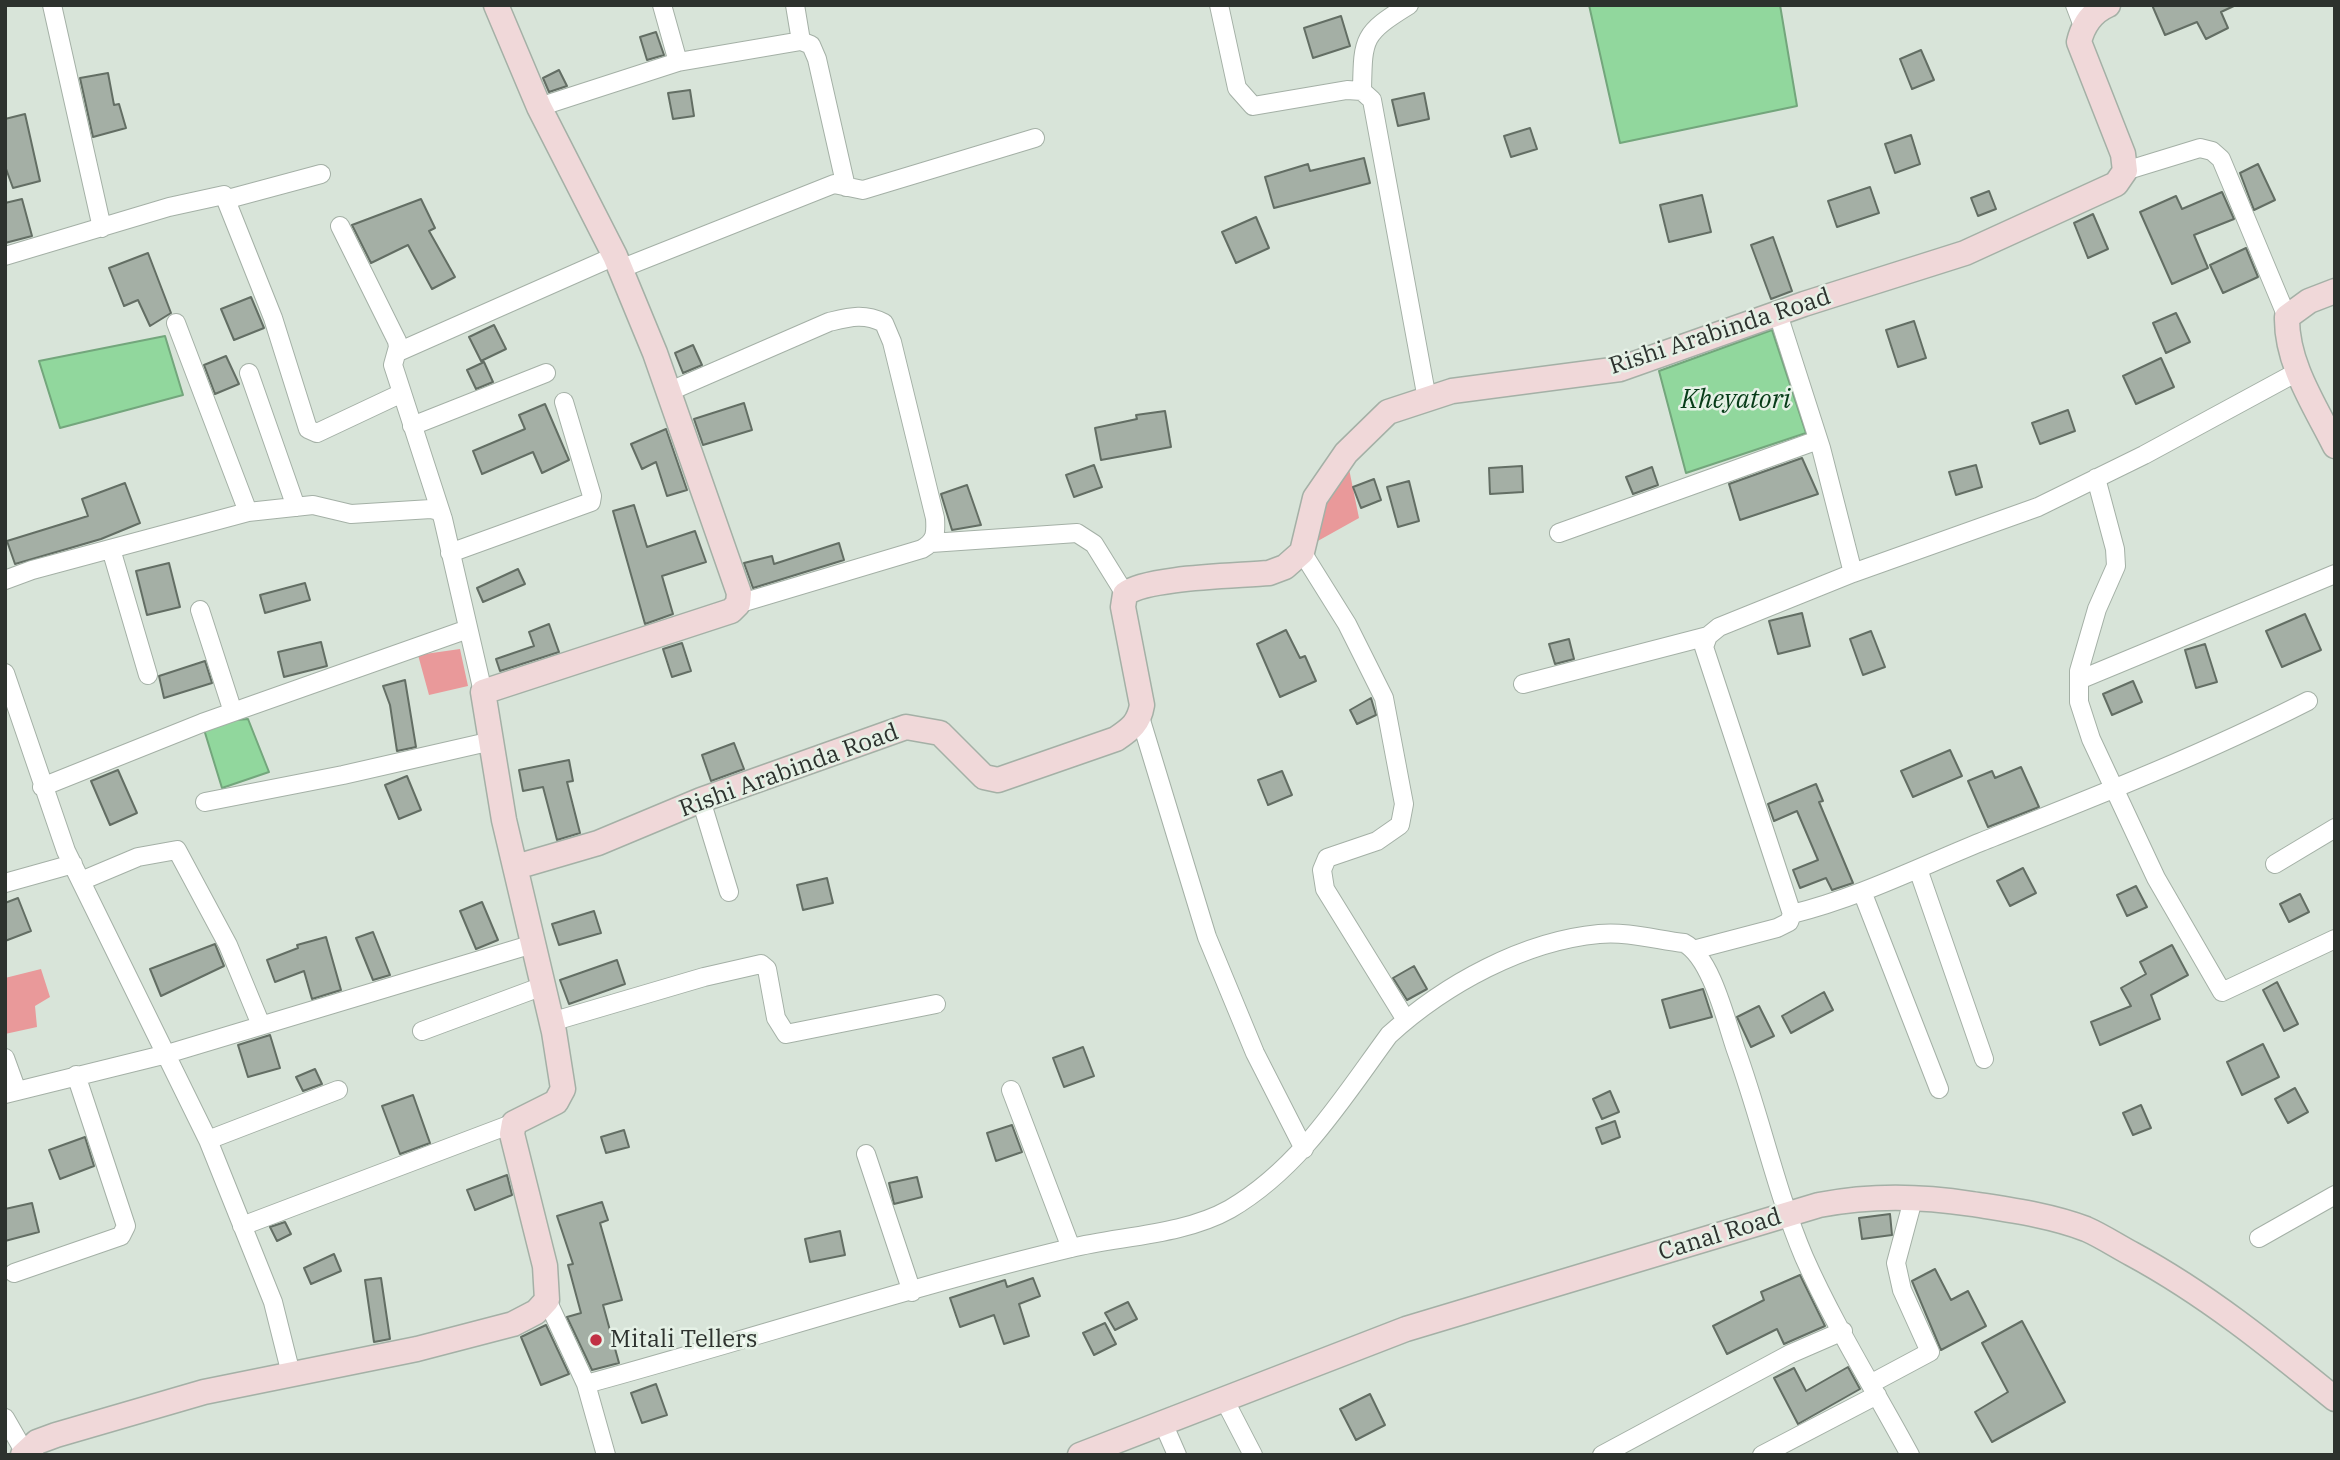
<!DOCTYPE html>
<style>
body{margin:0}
#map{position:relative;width:2340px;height:1460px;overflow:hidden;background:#d8e4d9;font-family:"IBM Plex Serif",serif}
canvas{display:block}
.frame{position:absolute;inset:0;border:7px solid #2d322e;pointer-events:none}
</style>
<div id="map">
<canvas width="2340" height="1460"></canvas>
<div class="frame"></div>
</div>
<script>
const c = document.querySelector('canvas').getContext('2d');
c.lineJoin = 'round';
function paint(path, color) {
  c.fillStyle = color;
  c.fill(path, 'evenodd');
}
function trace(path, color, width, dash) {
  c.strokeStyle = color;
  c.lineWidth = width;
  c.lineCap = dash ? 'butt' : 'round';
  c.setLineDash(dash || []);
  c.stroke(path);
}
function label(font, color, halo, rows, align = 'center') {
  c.font = font + ' "IBM Plex Serif",serif';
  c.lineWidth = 5;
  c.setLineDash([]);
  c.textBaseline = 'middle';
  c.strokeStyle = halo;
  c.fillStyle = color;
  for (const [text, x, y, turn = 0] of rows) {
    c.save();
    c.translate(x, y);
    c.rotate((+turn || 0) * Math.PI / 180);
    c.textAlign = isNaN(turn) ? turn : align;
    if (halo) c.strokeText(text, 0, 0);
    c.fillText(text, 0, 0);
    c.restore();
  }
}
paint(new Path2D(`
 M 1347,459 L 1359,518 L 1316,542 L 1315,498 Z
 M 460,649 L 468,686 L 429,695 L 418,655 Z
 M 41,969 L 50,997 L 35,1006 L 37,1027 L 5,1034 L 5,978 Z`), '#e9999a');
const water = new Path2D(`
 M 1589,5 L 1780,5 L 1797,106 L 1620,143 Z
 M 1772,330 L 1806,433 L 1686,473 L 1659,371 Z
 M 165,336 L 183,395 L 60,428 L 39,361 Z
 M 248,719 L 269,772 L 222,788 L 202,723 Z`);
paint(water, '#91d79d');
trace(water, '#73a67c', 2);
const building = new Path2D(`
 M 2152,5 L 2236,5 L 2221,12 L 2228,28 L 2206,39 L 2197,22 L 2165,35 Z
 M 1341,16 L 1350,46 L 1313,58 L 1304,28 Z
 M 656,32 L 664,55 L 647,60 L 640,37 Z
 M 1921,50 L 1934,80 L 1912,89 L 1900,59 Z
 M 559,70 L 567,86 L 549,92 L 543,78 Z
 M 108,73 L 114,105 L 119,104 L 126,128 L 93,137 L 80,78 Z
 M 690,90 L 694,116 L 673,119 L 668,93 Z
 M 1424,93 L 1429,119 L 1398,126 L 1392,100 Z
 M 25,114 L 40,181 L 13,188 L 5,166 L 5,119 Z
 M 1530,128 L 1537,149 L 1511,157 L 1504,136 Z
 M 1911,135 L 1920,164 L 1895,173 L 1885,144 Z
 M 1364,158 L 1370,183 L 1274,208 L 1265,177 L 1308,164 L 1310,171 Z
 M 2258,164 L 2275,200 L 2254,210 L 2240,173 Z
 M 1870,187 L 1879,213 L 1837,227 L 1828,201 Z
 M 1989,191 L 1996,209 L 1978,216 L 1971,198 Z
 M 2222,192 L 2234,219 L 2194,235 L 2208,268 L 2172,284 L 2140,212 L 2176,196 L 2182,209 Z
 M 1702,195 L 1711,232 L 1669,242 L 1660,205 Z
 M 22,199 L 32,236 L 5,243 L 5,203 Z
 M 421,199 L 435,228 L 429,231 L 455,277 L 432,289 L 408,245 L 371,263 L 352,225 Z
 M 2093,214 L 2108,249 L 2088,258 L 2074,223 Z
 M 1256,217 L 1269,248 L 1236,263 L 1222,232 Z
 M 1773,237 L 1792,291 L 1771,299 L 1751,245 Z
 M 2246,248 L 2258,277 L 2223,293 L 2210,265 Z
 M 148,253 L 171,313 L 150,326 L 138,300 L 124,306 L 109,268 Z
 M 251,297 L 264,328 L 234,340 L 221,309 Z
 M 2176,313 L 2190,342 L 2166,353 L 2153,323 Z
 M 1914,321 L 1926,358 L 1898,367 L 1886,330 Z
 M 494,325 L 506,349 L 481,361 L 469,337 Z
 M 693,345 L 702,365 L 683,373 L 675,353 Z
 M 226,356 L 239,384 L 215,394 L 204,365 Z
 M 2161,358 L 2174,387 L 2136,404 L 2123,376 Z
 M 484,362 L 493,382 L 476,389 L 467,370 Z
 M 744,403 L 752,430 L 703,445 L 694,419 Z
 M 545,404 L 569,460 L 542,473 L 533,452 L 482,474 L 473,451 L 525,429 L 519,415 Z
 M 2068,410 L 2075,431 L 2040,444 L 2032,423 Z
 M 1165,411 L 1171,447 L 1101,460 L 1095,428 L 1137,419 L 1136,415 Z
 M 666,429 L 687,490 L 667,496 L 656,462 L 642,469 L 631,444 Z
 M 1802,458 L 1818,494 L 1740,520 L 1729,484 Z
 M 1094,465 L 1102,487 L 1074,497 L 1066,475 Z
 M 1976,465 L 1982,487 L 1956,495 L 1949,472 Z
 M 1522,466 L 1523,492 L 1490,494 L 1489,468 Z
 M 1652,467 L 1658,485 L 1633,494 L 1626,477 Z
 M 1374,479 L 1381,500 L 1361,508 L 1353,487 Z
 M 1409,481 L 1419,521 L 1398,527 L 1387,487 Z
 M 125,483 L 140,523 L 101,539 L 15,564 L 7,541 L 88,516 L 82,499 Z
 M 967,485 L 981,525 L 952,530 L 941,494 Z
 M 634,505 L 647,547 L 695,531 L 706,562 L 662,576 L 673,614 L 645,624 L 613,511 Z
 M 839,543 L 844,560 L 753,588 L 744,563 L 772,556 L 774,564 Z
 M 169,563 L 180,607 L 147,615 L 136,571 Z
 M 518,569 L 525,584 L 483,602 L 477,588 Z
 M 305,583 L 310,600 L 265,613 L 260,595 Z
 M 1802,613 L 1810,646 L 1778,654 L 1769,621 Z
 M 2305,614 L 2321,650 L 2282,667 L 2266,631 Z
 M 549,624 L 559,652 L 500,671 L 496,659 L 534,646 L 529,632 Z
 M 1286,630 L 1300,658 L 1305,656 L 1316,681 L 1280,697 L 1257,644 Z
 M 1871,631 L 1885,667 L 1863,675 L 1850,639 Z
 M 1569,639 L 1574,659 L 1555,664 L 1549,644 Z
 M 321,642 L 327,666 L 284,677 L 278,652 Z
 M 682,643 L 691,671 L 672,677 L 663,649 Z
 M 2205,644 L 2217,682 L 2196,688 L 2185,650 Z
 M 205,661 L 212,683 L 164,698 L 159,676 Z
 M 405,680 L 416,747 L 397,751 L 390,705 L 383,686 Z
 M 2133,681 L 2142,702 L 2112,715 L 2103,694 Z
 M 1371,698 L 1376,715 L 1357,724 L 1350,710 Z
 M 734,743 L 744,769 L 711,781 L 702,755 Z
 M 1950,750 L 1962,776 L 1913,797 L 1901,771 Z
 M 569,760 L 573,781 L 567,782 L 580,833 L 557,840 L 543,787 L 523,791 L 519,770 Z
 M 2021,767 L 2039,807 L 1988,827 L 1968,781 L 1992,771 L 1995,778 Z
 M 118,770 L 137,813 L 110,825 L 91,781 Z
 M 1282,771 L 1292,795 L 1268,805 L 1258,780 Z
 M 407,776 L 421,810 L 399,819 L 385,785 Z
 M 1816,784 L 1823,801 L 1819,802 L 1853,883 L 1832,890 L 1826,878 L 1800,888 L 1793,870 L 1818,860 L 1797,811 L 1774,821 L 1768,804 Z
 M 2023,868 L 2036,893 L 2010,906 L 1997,881 Z
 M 827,878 L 833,903 L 803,910 L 797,885 Z
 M 2136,886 L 2147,907 L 2127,916 L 2117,895 Z
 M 2300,894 L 2309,912 L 2289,922 L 2280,904 Z
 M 18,898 L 31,931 L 5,941 L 5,903 Z
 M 482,902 L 498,940 L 476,949 L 460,911 Z
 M 594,911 L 601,933 L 559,945 L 552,924 Z
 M 373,932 L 390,975 L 373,980 L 356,938 Z
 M 326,937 L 341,990 L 312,999 L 304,971 L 275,982 L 267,960 L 298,948 L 297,945 Z
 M 215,944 L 224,966 L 161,996 L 150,969 Z
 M 2172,945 L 2188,975 L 2151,995 L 2160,1019 L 2100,1045 L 2091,1022 L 2131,1006 L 2121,988 L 2146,974 L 2140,962 Z
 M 617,960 L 625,984 L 569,1004 L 560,980 Z
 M 1414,966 L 1427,989 L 1407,1000 L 1393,978 Z
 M 2277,982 L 2298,1024 L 2284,1031 L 2263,990 Z
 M 1703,989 L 1712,1017 L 1670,1028 L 1662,1000 Z
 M 1824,992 L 1833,1010 L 1791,1033 L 1782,1016 Z
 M 1759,1006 L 1774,1036 L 1751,1047 L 1737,1017 Z
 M 270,1035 L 280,1068 L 248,1077 L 238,1045 Z
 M 2263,1044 L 2279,1077 L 2242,1095 L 2227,1062 Z
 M 1083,1047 L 1094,1076 L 1064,1087 L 1053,1058 Z
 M 315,1069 L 322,1084 L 303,1091 L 296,1077 Z
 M 2295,1088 L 2308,1112 L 2288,1123 L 2275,1099 Z
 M 1610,1091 L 1619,1112 L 1602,1119 L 1593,1099 Z
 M 413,1095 L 430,1143 L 400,1154 L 382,1106 Z
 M 2141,1105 L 2151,1128 L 2133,1135 L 2123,1113 Z
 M 1615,1121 L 1620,1137 L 1602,1144 L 1596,1128 Z
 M 1012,1125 L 1022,1152 L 996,1161 L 987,1133 Z
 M 624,1130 L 629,1147 L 606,1153 L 601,1137 Z
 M 85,1137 L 94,1166 L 60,1179 L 49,1150 Z
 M 507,1175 L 512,1195 L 475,1210 L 467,1190 Z
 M 917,1177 L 922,1197 L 894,1204 L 889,1183 Z
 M 602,1202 L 608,1220 L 600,1223 L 622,1300 L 603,1305 L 619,1363 L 592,1370 L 567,1317 L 581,1313 L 568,1265 L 573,1264 L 557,1216 Z
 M 32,1203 L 39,1232 L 5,1241 L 5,1209 Z
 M 1890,1214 L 1892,1235 L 1862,1239 L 1859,1218 Z
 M 285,1222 L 291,1234 L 277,1241 L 270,1227 Z
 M 840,1231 L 845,1255 L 810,1262 L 805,1239 Z
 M 334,1254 L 341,1271 L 311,1284 L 304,1268 Z
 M 1935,1269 L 1951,1300 L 1968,1291 L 1986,1326 L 1941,1350 L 1912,1281 Z
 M 1800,1275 L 1825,1326 L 1784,1344 L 1777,1329 L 1727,1354 L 1713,1326 L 1764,1300 L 1761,1292 Z
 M 381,1278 L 390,1339 L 374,1342 L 365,1280 Z
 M 1033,1278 L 1040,1296 L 1019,1304 L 1029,1336 L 1004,1344 L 994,1315 L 960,1327 L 950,1298 L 1005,1280 L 1007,1287 Z
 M 1128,1302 L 1137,1319 L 1115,1330 L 1105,1313 Z
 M 2022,1321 L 2065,1402 L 1992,1442 L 1975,1412 L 2008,1392 L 1982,1343 Z
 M 1105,1323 L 1116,1344 L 1094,1355 L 1083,1333 Z
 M 546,1325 L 569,1374 L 541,1385 L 521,1337 Z
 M 1848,1367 L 1860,1389 L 1798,1424 L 1774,1378 L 1794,1368 L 1806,1391 Z
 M 656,1384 L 667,1415 L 642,1423 L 631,1393 Z
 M 1370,1394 L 1385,1425 L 1356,1440 L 1340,1409 Z`);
paint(building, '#a4afa5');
trace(building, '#636e64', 2);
const street = new Path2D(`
 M 52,5 L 102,228
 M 662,5 L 678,62
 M 795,5 L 801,41
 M 1219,5 L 1237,88 L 1253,106 L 1347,90 L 1362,91 L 1372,100 L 1427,399
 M 2075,5 L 2083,26
 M 1362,91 C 1363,38 1362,34 1409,5
 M 539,107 L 678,62 L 801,41 L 811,45 L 817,59 L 846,187
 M 2125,171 L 2200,148 L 2212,151 L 2221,159 L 2287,317
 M 228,199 L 321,174
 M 340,226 L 397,341 L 398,347 L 393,365 L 443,519 L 483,692
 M 5,256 L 169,207 L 224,195 L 273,318 L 308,429 L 317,433 L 402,393
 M 620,269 L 834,184 L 863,190 L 1035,138
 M 176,323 L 248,512
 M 398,352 L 615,256
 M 249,373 L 296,507
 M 668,392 L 829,322 C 850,317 864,313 884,323 L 892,342 L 935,518 C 936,533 936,541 922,549 L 738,604
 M 412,426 L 546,373
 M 2096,478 L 2115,549 L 2116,566 L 2097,609 L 2079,671 L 2079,702 L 2091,739 L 2156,878 L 2222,992 L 2335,939
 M 1559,533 L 1818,440
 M 931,543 L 1077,533 L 1094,544 L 1125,594
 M 111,549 L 148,675
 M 1302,552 L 1347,624 L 1384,698 L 1404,804 L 1400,825 L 1377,841 L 1327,858 L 1322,870 L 1325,889 L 1406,1020
 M 450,553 L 591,502 L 592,496 L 564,402
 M 1853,573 L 2038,507 L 2144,455 L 2299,371
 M 5,580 L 32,570 L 248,512 L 313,505 L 351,514 L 431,509 L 439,511
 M 200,610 L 233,712
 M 5,673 L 66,851 L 208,1140 L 273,1302 L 291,1374
 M 2079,680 L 2335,574
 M 1523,684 L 1708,636
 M 1140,717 L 1207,937 L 1255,1053 L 1304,1149
 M 42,787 L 202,723 L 468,629
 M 701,800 L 729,892
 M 205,802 L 343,775 L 492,741
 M 2275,864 L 2335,828
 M 1918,869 L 1984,1059
 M 81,881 L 138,857 L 177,850 L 228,945 L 261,1025
 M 5,883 L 73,864
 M 1863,894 L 1939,1089
 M 1792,914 C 1860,897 1917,868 1981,842 C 2092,798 2202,755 2308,701
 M 1697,949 L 1777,928 L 1789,922 L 1792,914 L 1704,647 L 1708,636 L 1719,627 L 1853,573 L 1821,448 L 1778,314
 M 551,1022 L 704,977 L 761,964 L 767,969 L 776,1018 L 786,1034 L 936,1004
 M 422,1031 L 543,986
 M 5,1058 L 17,1091
 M 1011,1090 L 1071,1248
 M 5,1094 L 167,1054 L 533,944
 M 208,1140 L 338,1090
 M 866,1154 L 912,1292
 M 242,1226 L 514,1123
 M 2259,1238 L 2335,1195
 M 14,1273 L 121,1236 L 126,1226 L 76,1075
 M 547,1300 L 586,1384 L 606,1455
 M 1872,1383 L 1930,1352 L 1902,1290 L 1896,1263 L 1914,1196
 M 586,1384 C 748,1340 908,1287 1071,1248 C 1121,1236 1184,1235 1230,1209 C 1300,1168 1342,1099 1389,1035 C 1445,984 1524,941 1599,934 C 1626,931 1658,940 1684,943 C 1711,957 1726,1021 1736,1050 C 1761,1119 1776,1191 1804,1257 C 1834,1325 1875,1390 1910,1455
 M 1224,1399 L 1253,1455
 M 5,1418 L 24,1451
 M 1163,1423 L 1177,1455
 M 1602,1455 L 1790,1354 L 1843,1331
 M 1762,1455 L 1877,1395`);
const secondary = new Path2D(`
 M 2335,291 L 2309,301 L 2287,317 C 2286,363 2315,406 2335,446
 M 516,867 L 598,843 L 701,800 L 906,727 L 940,733 L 984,777 L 998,780 L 1116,739 C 1131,729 1139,723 1142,705 L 1123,607 L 1125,594 C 1146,577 1238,576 1269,573 L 1285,567 L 1302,552 L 1315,498 L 1346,453 L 1388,412 L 1452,391 L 1620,369 L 1804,304 L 1965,253 L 2116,184 L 2125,171 L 2123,154 L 2079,42 C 2083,25 2092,12 2108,5
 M 23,1455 L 37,1442 L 56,1435 L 204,1392 L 417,1349 L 513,1324 L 536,1312 L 547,1300 L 545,1266 L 512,1134 L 514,1123 L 556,1102 L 563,1089 L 554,1032 L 504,820 L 483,692 L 731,611 L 738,604 L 739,593 L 655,353 L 615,256 L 539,107 L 496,5
 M 1080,1455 L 1406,1329 L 1819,1205 C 1872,1195 1919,1196 1972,1204 C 2010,1210 2049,1215 2086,1229 C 2102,1236 2117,1246 2132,1254 C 2206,1294 2270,1346 2335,1399`);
trace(street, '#a4b0a6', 20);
trace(secondary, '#a4b0a6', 27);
trace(street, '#fff', 18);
trace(secondary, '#f0d8d9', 24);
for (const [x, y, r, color] of [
 [596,1340,7,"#c13144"]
]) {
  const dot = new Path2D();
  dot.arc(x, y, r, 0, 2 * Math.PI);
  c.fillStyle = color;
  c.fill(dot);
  trace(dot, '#e5f1e6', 2.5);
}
label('24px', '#2d322e', '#e5f1e6', [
 ["Rishi Arabinda Road",1720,332,-18],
 ["Rishi Arabinda Road",789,771,-20],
 ["Canal Road",1720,1235,-17]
]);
label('24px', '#2d322e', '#e5f1e6', [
 ["Mitali Tellers",610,1340]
], 'left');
label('italic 26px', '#063b17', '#e5f1e6', [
 ["Kheyatori",1736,400]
]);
</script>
